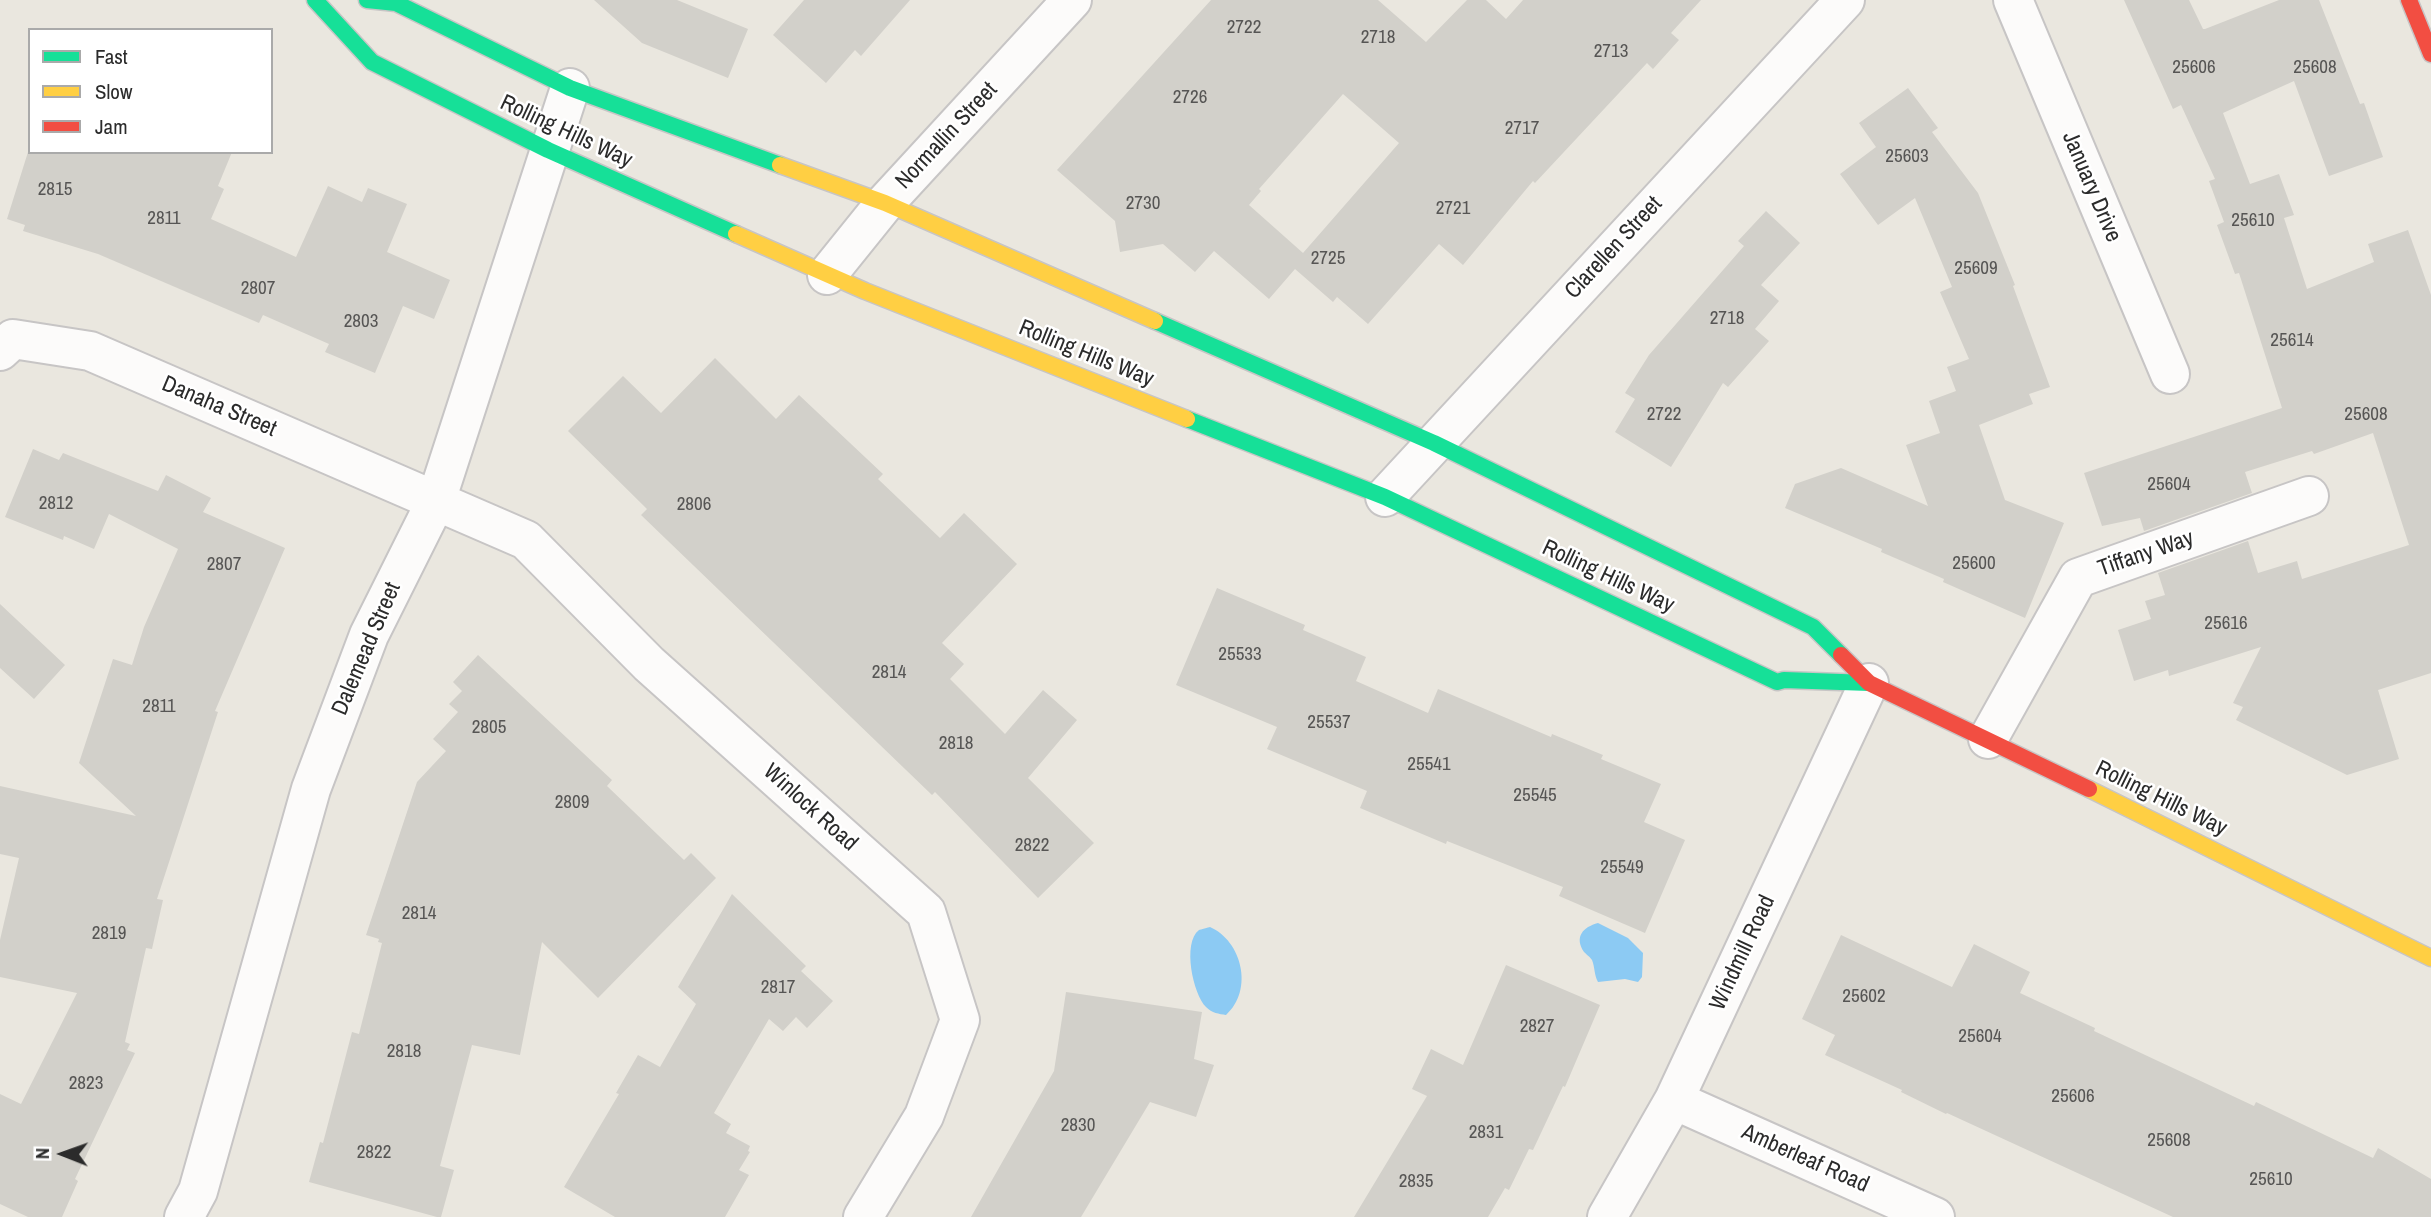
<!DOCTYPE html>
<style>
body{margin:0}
#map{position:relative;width:2431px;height:1217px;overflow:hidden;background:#eae7df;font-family:"Archivo Narrow",sans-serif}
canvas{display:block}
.legend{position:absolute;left:28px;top:28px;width:245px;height:126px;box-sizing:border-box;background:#fff;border:2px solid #aaa;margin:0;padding:9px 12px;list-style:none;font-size:21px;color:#2b2b2b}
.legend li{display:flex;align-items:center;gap:14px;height:35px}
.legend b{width:35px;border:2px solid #aaa}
.north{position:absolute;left:28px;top:1119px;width:70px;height:70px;-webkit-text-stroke:5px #fff;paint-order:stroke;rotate:271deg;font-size:19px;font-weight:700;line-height:28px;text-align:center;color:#2b2b2b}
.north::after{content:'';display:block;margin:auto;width:24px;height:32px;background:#2b2b2b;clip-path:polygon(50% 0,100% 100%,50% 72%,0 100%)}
</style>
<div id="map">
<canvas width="2431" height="1217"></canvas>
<ul class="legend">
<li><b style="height:9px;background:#16e098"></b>Fast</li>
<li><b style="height:9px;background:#ffcf43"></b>Slow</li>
<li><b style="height:9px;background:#f24e42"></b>Jam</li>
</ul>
<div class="north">N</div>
</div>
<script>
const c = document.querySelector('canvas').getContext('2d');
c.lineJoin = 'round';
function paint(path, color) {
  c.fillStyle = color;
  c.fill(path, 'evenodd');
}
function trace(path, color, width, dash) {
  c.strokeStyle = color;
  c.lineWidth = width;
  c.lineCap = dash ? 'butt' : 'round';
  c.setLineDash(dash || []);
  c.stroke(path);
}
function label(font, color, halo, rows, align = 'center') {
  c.font = font + ' "Archivo Narrow",sans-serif';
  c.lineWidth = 5;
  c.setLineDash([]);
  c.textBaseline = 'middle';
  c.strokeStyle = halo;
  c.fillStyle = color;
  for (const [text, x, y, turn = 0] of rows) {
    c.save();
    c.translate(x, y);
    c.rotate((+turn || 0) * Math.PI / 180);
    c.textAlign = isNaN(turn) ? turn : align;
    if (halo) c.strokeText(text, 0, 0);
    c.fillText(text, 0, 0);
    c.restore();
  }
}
paint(new Path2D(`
 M 1598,923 L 1628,938 L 1643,953 L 1642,977 L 1638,982 L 1625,979 L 1598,982 C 1594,975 1595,967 1592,960 C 1591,958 1586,954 1584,952 C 1574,937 1583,927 1598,923 Z
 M 1210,927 C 1242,941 1254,990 1226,1015 C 1219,1014 1212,1013 1206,1007 C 1193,994 1182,943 1199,930 C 1200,930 1209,927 1210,927 Z`), '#8ccaf3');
paint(new Path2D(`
 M 594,0 L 677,0 L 748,29 L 728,78 L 642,43 Z
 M 804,0 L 910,0 L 861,56 L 855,50 L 826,83 L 773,35 Z
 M 1211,0 L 1378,0 L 1426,42 L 1467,0 L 1486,0 L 1506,19 L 1523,0 L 1701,0 L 1671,33 L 1679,40 L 1653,69 L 1647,63 L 1535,183 L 1533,181 L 1463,265 L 1439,244 L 1368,324 L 1337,297 L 1333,302 L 1295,269 L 1269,299 L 1214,251 L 1195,272 L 1163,244 L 1120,252 L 1115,221 L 1057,170 ZM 1343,94 L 1399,143 L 1303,253 L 1249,205 L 1261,191 L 1259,189 Z
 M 2124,0 L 2189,0 L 2203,29 L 2205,29 L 2279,0 L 2319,0 L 2360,104 L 2364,103 L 2383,157 L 2329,176 L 2294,81 L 2223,113 L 2250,184 L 2279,174 L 2294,215 L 2284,218 L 2307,289 L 2374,262 L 2368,244 L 2408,230 L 2431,295 L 2431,673 L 2378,690 L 2399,759 L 2347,775 L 2236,720 L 2243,707 L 2233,703 L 2261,647 L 2169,676 L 2168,670 L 2134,681 L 2118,630 L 2151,619 L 2145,601 L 2165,595 L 2158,573 L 2248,541 L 2258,573 L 2297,561 L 2302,579 L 2409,545 L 2373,433 L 2314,454 L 2312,451 L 2245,472 L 2252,493 L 2144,531 L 2140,518 L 2102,526 L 2084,473 L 2282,408 L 2239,273 L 2235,274 L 2217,225 L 2224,222 L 2209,181 L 2215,179 L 2181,105 L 2173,109 Z
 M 1908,88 L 1938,128 L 1932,132 L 1978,193 L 2015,285 L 2013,286 L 2050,387 L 2029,394 L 2033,404 L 1979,425 L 2005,500 L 2064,523 L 2025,618 L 1943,582 L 1944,579 L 1881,552 L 1882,549 L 1785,508 L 1795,484 L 1841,468 L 1928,506 L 1906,445 L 1940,433 L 1929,401 L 1956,391 L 1947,367 L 1969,359 L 1940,292 L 1952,287 L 1915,198 L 1878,225 L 1840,174 L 1876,147 L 1859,123 Z
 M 28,152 L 232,152 L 218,186 L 224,189 L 211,219 L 296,257 L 328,186 L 362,202 L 368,188 L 407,204 L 387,252 L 450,280 L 434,319 L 403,306 L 375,373 L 325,352 L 329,344 L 263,315 L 259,323 L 98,254 L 23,231 L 25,225 L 7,219 Z
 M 1766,211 L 1800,243 L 1761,285 L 1779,301 L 1755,329 L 1769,341 L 1728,387 L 1723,383 L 1671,467 L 1615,432 L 1635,399 L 1625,393 L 1649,355 L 1744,246 L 1738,241 Z
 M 715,358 L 776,419 L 799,395 L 883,474 L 878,479 L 940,538 L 964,513 L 1017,564 L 942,643 L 964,664 L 950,679 L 1005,734 L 1043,690 L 1077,720 L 1028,778 L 1094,843 L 1038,898 L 935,792 L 932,795 L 641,515 L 647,509 L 568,431 L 623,376 L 661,413 Z
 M 33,449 L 59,460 L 63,453 L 158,491 L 166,475 L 211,498 L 203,512 L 285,548 L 215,711 L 218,712 L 157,899 L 163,900 L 152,949 L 146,948 L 125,1042 L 130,1044 L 127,1050 L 135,1053 L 75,1179 L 78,1181 L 62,1217 L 28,1217 L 0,1204 L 0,1094 L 21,1104 L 77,993 L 0,977 L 0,940 L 19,858 L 0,854 L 0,786 L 136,816 L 79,763 L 113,659 L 132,665 L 144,627 L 178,549 L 109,514 L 94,549 L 64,536 L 63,540 L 5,517 Z
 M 1217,588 L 1305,625 L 1303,630 L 1366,657 L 1356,681 L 1428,713 L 1438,689 L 1551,737 L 1552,734 L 1603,755 L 1601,759 L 1661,784 L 1644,822 L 1685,840 L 1645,933 L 1559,896 L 1563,887 L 1447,841 L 1446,844 L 1360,808 L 1367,791 L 1267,749 L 1277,727 L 1176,685 Z
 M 0,604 L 65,665 L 34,699 L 0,668 Z
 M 478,655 L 612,780 L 607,786 L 684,860 L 691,853 L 716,878 L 598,998 L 542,942 L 520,1055 L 472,1045 L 440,1166 L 454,1170 L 441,1217 L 437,1217 L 309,1182 L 320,1142 L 323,1143 L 352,1032 L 359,1034 L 382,943 L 378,942 L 379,939 L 366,935 L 417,782 L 446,751 L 433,739 L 458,712 L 449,704 L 462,691 L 453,682 Z
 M 732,894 L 806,966 L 801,971 L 833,1001 L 807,1028 L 796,1017 L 783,1031 L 769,1019 L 714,1113 L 731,1124 L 726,1133 L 750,1146 L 748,1151 L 750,1152 L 739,1170 L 749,1175 L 725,1217 L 615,1217 L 564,1187 L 619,1094 L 616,1093 L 638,1055 L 660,1067 L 696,1004 L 678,987 Z
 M 1841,935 L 1952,987 L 1974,944 L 2030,972 L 2020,993 L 2095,1028 L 2094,1031 L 2254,1106 L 2256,1102 L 2373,1158 L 2378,1148 L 2431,1179 L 2431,1217 L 2173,1217 L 1947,1113 L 1946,1114 L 1901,1092 L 1902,1090 L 1825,1055 L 1835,1035 L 1802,1019 Z
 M 1506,965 L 1600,1005 L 1565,1087 L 1563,1086 L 1533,1150 L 1529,1149 L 1509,1190 L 1505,1188 L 1488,1217 L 1354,1217 L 1427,1096 L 1412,1089 L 1431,1049 L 1463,1065 Z
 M 1066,992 L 1202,1012 L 1194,1059 L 1214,1065 L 1196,1117 L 1150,1102 L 1081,1217 L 971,1217 L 1054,1071 Z`), '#d2d0ca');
const street = new Path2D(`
 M 2013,0 L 2170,374
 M 827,275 L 885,203 L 1072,0
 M 0,351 L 13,339 L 90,351 L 526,540 L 649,664 L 926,912 L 960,1020 L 924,1116 L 863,1217
 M 1385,497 L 1845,0
 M 1988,739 L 2078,578 L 2309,496
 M 1674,1100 L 1935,1217
 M 184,1217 L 198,1191 L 311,789 L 369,635 L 436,501 L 570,88
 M 1607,1217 L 1674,1100 L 1869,683`);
const fast = new Path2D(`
 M 315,0 L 372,62 L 548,150 L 736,234
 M 367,0 L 396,3 L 570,88 L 780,165
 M 1155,321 L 1434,443 L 1813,627 L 1841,655
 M 1187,419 L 1385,497 L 1777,682 L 1784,680 L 1869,683`);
const slow = new Path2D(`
 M 780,165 L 885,203 L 1155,321
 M 736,234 L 865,291 L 1187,419
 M 2089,789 L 2431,958`);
const jam = new Path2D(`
 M 2409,0 L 2431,54
 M 1841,655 L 1869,683 L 2089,789`);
trace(street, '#c7c5c5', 42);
trace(fast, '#c7c5c5', 19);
trace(slow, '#c7c5c5', 19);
trace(jam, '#c7c5c5', 19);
trace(street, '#fcfbfa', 38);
trace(fast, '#16e098', 16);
trace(slow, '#ffcf43', 16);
trace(jam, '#f24e42', 16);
label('19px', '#565554', null, [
 ["2722",1244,28],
 ["2718",1378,38],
 ["2713",1611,52],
 ["25606",2194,68],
 ["25608",2315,68],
 ["2726",1190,98],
 ["2717",1522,129],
 ["25603",1907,157],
 ["2815",55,190],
 ["2730",1143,204],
 ["2721",1453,209],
 ["2811",164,219],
 ["25610",2253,221],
 ["2725",1328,259],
 ["25609",1976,269],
 ["2807",258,289],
 ["2718",1727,319],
 ["2803",361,322],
 ["25614",2292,341],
 ["2722",1664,415],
 ["25608",2366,415],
 ["25604",2169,485],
 ["2812",56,504],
 ["2806",694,505],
 ["25600",1974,564],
 ["2807",224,565],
 ["25616",2226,624],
 ["25533",1240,655],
 ["2814",889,673],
 ["2811",159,707],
 ["25537",1329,723],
 ["2805",489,728],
 ["2818",956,744],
 ["25541",1429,765],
 ["25545",1535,796],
 ["2809",572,803],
 ["2822",1032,846],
 ["25549",1622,868],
 ["2814",419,914],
 ["2819",109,934],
 ["2817",778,988],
 ["25602",1864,997],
 ["2827",1537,1027],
 ["25604",1980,1037],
 ["2818",404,1052],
 ["2823",86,1084],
 ["25606",2073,1097],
 ["2830",1078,1126],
 ["2831",1486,1133],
 ["25608",2169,1141],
 ["2822",374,1153],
 ["25610",2271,1180],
 ["2835",1416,1182]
]);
label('23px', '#2b2b2b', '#fff', [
 ["Rolling Hills Way",566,132,25],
 ["Normallin Street",947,136,-47],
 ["January Drive",2091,187,67],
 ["Clarellen Street",1614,248,-47],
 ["Rolling Hills Way",1086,354,22],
 ["Danaha Street",219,407,23],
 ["Tiffany Way",2146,554,-19],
 ["Rolling Hills Way",1608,577,25],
 ["Dalemead Street",367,649,-67],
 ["Rolling Hills Way",2161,799,26],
 ["Winlock Road",810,808,42],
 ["Windmill Road",1743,953,-65],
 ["Amberleaf Road",1805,1159,24]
]);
</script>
